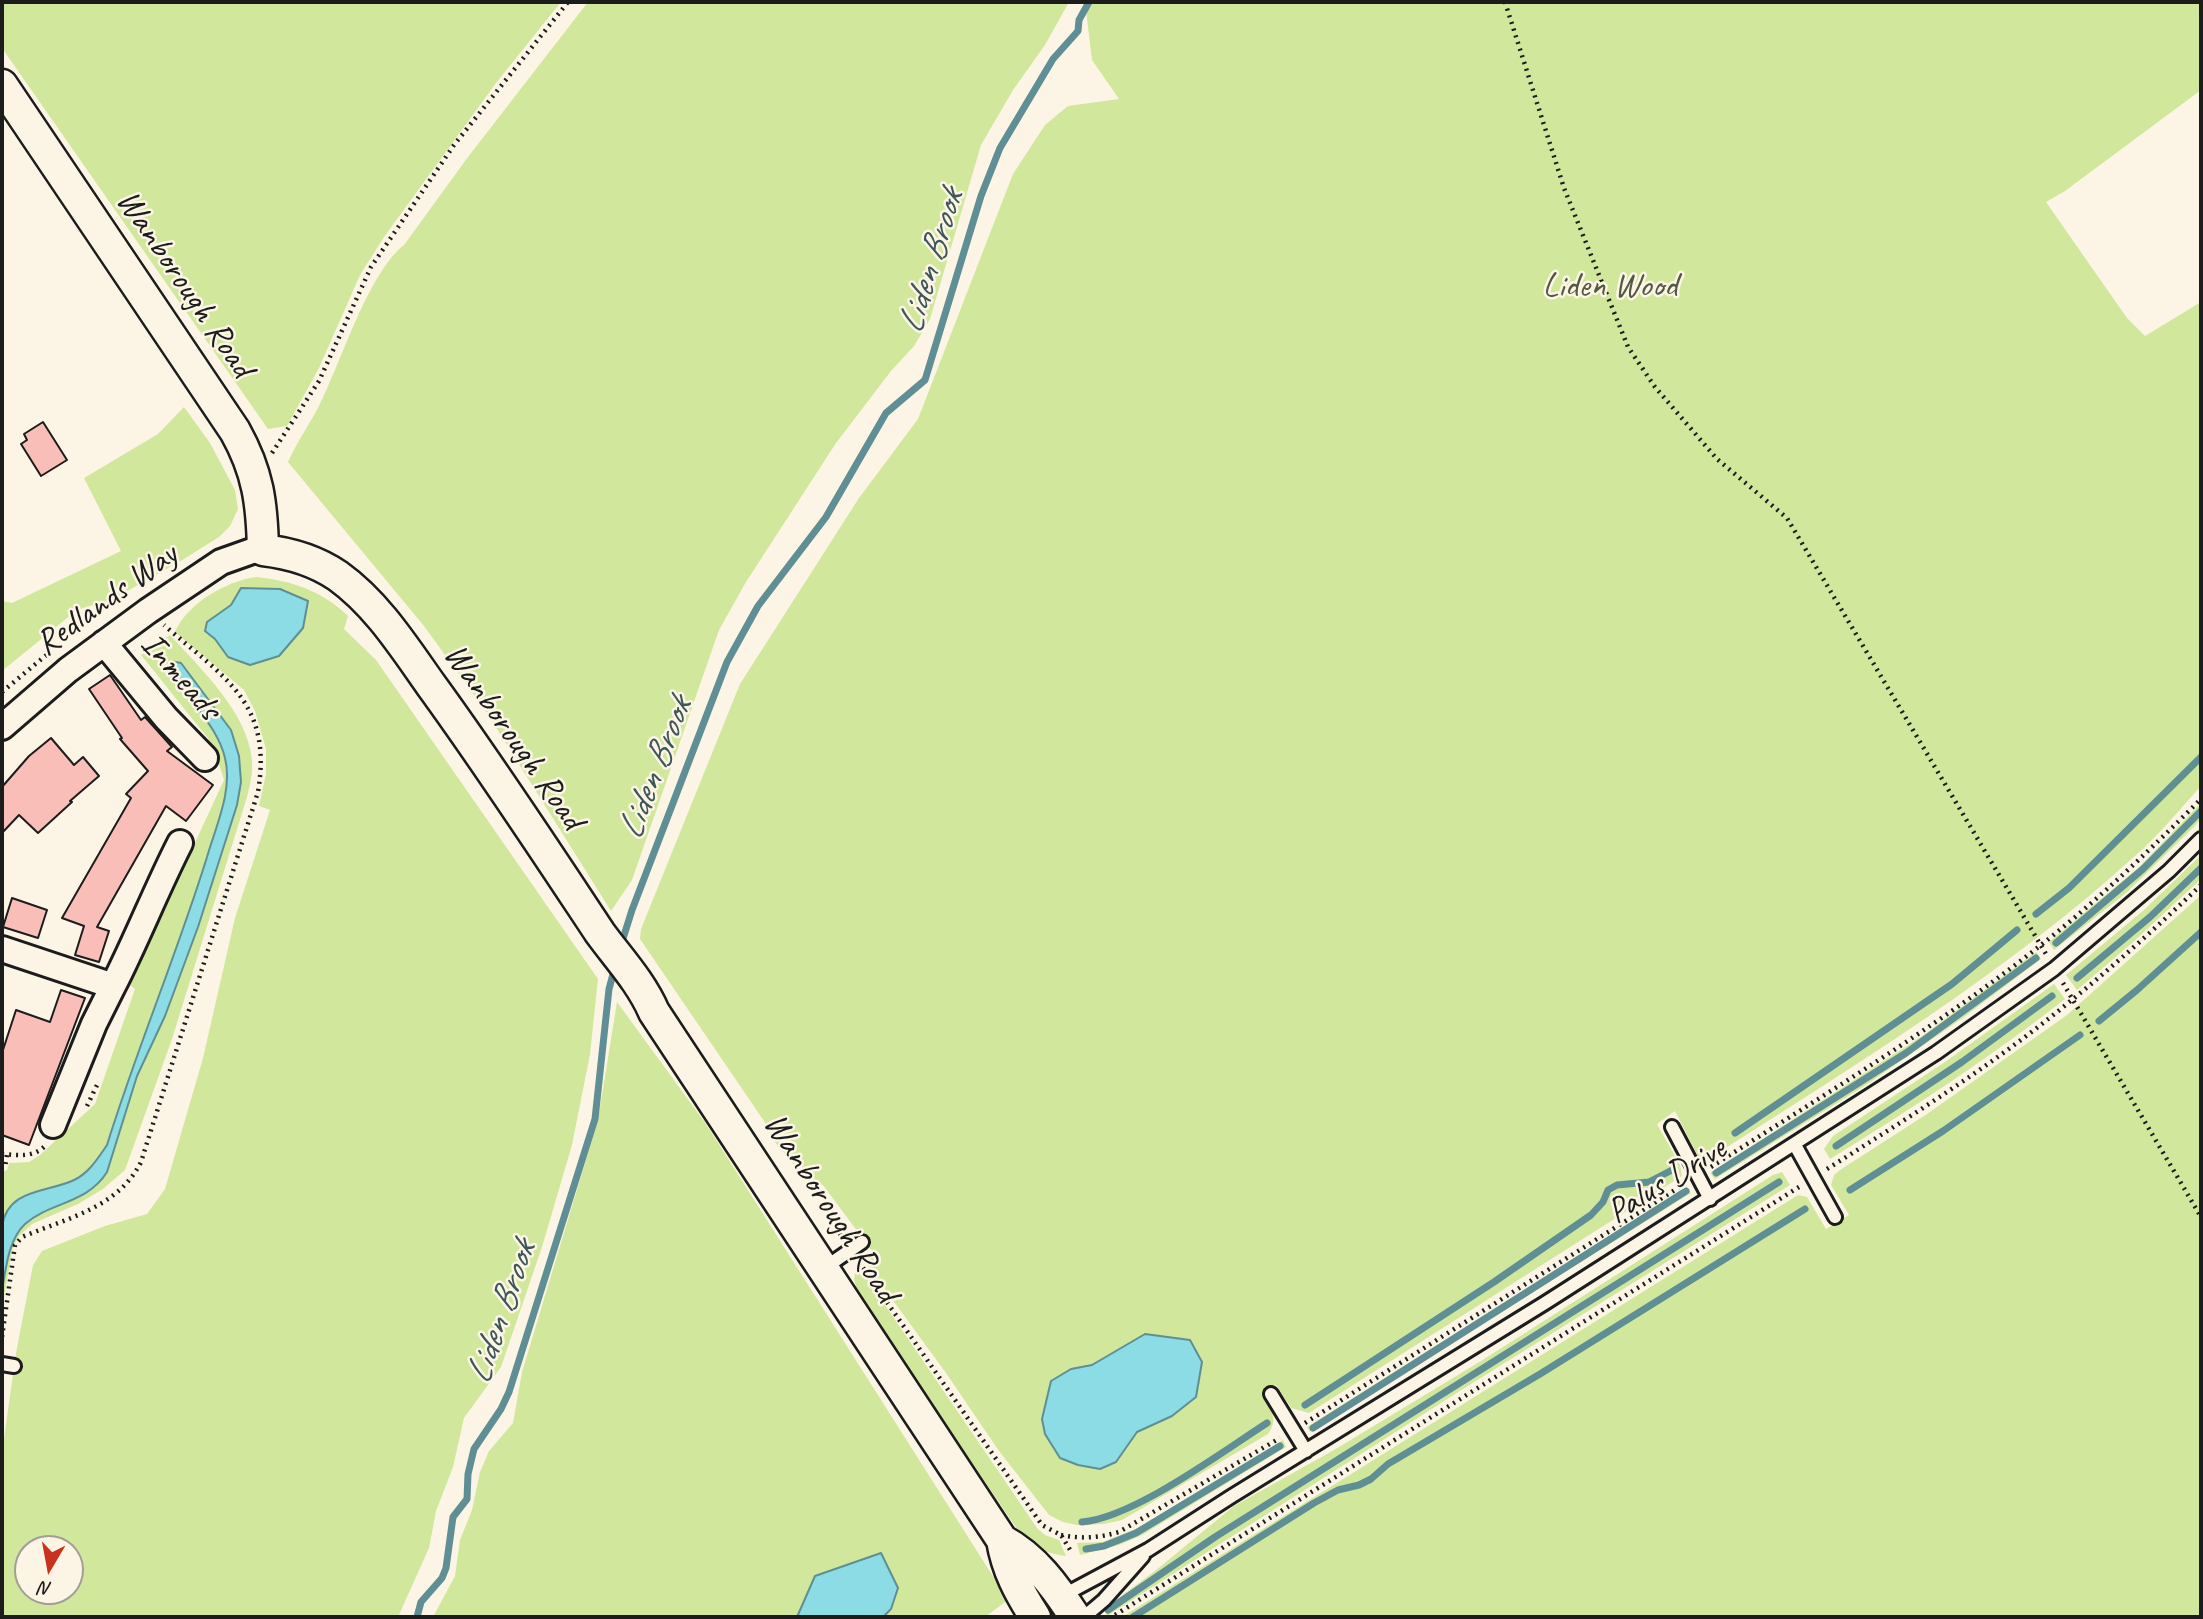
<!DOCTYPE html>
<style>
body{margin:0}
#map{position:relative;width:2203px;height:1619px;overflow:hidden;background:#fcf5e5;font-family:Caveat,sans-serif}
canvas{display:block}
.frame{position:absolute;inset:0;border:4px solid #1c1c1c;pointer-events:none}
.north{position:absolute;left:14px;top:1535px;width:70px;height:70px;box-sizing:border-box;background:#fcf5e5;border:2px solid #a29e95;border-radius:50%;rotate:190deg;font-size:19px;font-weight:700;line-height:28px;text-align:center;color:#1c1c1c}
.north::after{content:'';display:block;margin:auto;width:24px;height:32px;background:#c8321e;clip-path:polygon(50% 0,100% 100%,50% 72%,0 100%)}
</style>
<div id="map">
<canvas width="2203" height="1619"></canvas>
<div class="frame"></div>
<div class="north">N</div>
</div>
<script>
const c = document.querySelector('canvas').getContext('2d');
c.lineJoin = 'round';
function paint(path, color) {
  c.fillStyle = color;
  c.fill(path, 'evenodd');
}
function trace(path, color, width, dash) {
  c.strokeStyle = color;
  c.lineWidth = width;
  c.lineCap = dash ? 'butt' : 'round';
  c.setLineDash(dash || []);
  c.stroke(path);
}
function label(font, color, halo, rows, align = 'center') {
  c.font = font + ' Caveat,sans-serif';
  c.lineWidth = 5;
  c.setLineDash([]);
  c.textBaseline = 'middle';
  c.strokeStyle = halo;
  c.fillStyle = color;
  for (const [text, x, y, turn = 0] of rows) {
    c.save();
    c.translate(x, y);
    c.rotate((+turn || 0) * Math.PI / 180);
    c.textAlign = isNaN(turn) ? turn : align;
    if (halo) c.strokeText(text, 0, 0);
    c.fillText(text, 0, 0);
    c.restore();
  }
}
paint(new Path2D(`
 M 2,2 L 561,2 L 496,83 L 384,237 L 360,275 L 319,368 L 287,426 L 268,429 L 2,48 Z
 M 588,2 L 1069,2 L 1045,45 L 1013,90 L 981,145 L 930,319 L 914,346 L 891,371 L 836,443 L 746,582 L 719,630 L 632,880 L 611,911 L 485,710 L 424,626 L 288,462 C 297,442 309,425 319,406 C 341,363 368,273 404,245 L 468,157 Z
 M 1085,2 L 2201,2 L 2201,90 L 2065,191 L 2046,202 L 2127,318 L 2145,336 L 2201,302 L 2201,786 C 2180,809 2159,835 2135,856 C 2005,974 1853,1067 1705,1161 L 1701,1161 L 1698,1156 L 1675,1111 L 1657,1124 L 1680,1165 L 1682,1176 L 1309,1413 L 1291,1408 L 1276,1385 L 1262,1394 C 1271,1408 1279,1419 1268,1434 L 1122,1520 L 1104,1524 L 1077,1525 L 1063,1522 L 1049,1515 L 999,1451 L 946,1373 L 862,1258 L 872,1251 L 823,1185 L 807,1181 L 775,1142 L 764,1121 L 640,939 L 641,929 L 740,684 L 859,498 L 918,419 L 1013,174 L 1045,125 L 1068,106 L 1119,99 L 1092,60 Z
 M 184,407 L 210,443 L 235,490 L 238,509 L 230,526 L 219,537 L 184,559 L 115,598 L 77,610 L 2,671 L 2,601 L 12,603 L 121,551 L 84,478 L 158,434 Z
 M 256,577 C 292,581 321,590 348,616 L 344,629 L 376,660 L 598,979 L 590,1054 L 572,1145 L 542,1247 L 501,1367 L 464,1418 L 453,1467 L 436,1511 L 429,1548 L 398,1617 L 2,1617 L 2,1453 L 16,1353 L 33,1265 L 42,1251 L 105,1226 L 147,1214 L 165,1189 L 203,1058 L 235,918 L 270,810 L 259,806 L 266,774 L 266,749 L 255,711 L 244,690 L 175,632 C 187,604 226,581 256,577 ZM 28,1549 L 70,1549 L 70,1591 L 28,1591 Z
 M 170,635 C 200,668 248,713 252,760 C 253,773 250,785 247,797 L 172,1039 L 125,1170 L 103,1189 L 78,1204 L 32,1224 L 18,1237 L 12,1251 L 2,1309 L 2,1172 L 7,1170 L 9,1163 L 29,1162 L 40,1155 L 95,1104 L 135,989 L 130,985 L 151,922 L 157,925 L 224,780 L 214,748 L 207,737 L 141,655 Z
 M 2201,803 L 2201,819 L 2194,827 L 2126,893 L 2054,950 L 2049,942 L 2138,868 Z
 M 2201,855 L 2201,879 L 2132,943 L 2077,990 L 2066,975 L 2144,910 Z
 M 2201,895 L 2201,1617 L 1122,1617 L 1798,1195 L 1807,1197 L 1826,1229 L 1849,1215 L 1831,1185 L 1834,1175 L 1840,1170 L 1927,1114 L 2067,1015 Z
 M 2036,952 L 2041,959 L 1964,1017 L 1869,1083 L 1715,1179 L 1710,1173 L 1922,1036 Z
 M 2054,984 L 2065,999 C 1990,1058 1911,1109 1830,1159 L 1824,1149 L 1833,1136 L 1945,1062 Z
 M 617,1002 L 706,1124 L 1008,1600 L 985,1617 L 433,1617 L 455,1576 L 460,1540 L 472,1510 L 480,1472 L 489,1451 L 513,1423 L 522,1372 L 598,1120 Z
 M 1782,1172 L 1790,1185 L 1463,1389 L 1107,1616 L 1104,1609 L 1155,1571 L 1234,1506 L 1334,1450 L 1481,1361 L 1773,1175 Z
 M 1687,1188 L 1691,1193 L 1310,1432 L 1307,1427 Z
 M 857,1264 L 1037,1528 L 1045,1535 L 1059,1540 L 1066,1556 C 1038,1552 1027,1543 1011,1520 L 919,1385 L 856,1287 L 854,1279 Z
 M 1283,1440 L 1286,1447 L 1142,1535 L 1119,1545 L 1080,1555 L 1077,1543 L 1103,1542 L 1138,1528 Z`), '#d0e79c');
const water = new Path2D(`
 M 241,588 L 280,589 L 308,601 L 303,628 L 279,656 L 250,665 L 228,657 L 215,639 L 205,631 L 207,622 L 231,605 Z
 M 170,661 L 181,663 L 231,730 L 239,756 L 241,782 L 237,805 L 198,927 L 165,1016 L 137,1076 L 107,1172 C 87,1204 50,1202 25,1224 C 8,1240 6,1269 2,1290 C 2,1270 0,1246 2,1226 C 8,1188 47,1193 74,1180 C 89,1173 98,1158 107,1145 C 137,1048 177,954 207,857 C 216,826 233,790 225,758 C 216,720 180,697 170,661 Z
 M 1145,1334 L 1190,1340 L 1202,1362 L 1196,1397 L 1172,1416 L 1137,1432 L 1116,1462 L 1100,1469 L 1078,1465 L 1060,1458 L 1045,1434 L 1042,1419 L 1051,1381 L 1071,1369 L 1092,1365 Z
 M 881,1553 L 898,1588 L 891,1609 L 883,1617 L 797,1617 L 815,1576 Z`);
paint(water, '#8bdce5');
trace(water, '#5f8f95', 2);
trace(new Path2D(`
 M 2036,914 L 2069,888 L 2201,757
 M 2056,943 L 2143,869 L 2201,811
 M 621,945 L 632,910 L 727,662 L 758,606 L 826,517 L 886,413 L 925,380 L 981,196 L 1000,148 L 1053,59 L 1078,31 L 1079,20 L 1089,2
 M 2077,978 L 2150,917 L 2201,868
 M 2099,1021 L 2137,990 L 2201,932
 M 1735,1133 L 1952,984 L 2017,930
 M 1836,1146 L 1962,1062 L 2052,996
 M 1716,1173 L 1906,1053 L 2036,958
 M 1850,1190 L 1943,1131 L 2080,1035
 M 1305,1405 L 1494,1282 L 1591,1215 L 1603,1202 L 1608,1190 L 1617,1185 L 1649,1182 L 1674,1169
 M 1313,1428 L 1686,1191
 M 1082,1522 C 1133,1518 1222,1452 1267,1423
 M 1086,1549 L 1104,1546 L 1136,1533 L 1280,1446
 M 1108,1610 L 1215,1537 L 1779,1182
 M 417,1617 L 421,1602 L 442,1578 L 446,1568 L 453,1517 L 467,1499 L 468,1474 L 474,1449 L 501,1409 L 509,1392 L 595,1119 L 609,989 L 615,967
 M 1133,1617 L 1314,1503 L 1338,1490 L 1359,1485 L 1371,1479 L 1388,1464 L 1540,1374 L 1805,1209`), '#5f8f95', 7);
const building = new Path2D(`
 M 43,422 L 67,460 L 41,476 L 21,444 L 27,440 L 24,434 Z
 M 110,675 L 141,720 L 145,717 L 172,747 L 167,751 L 213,785 L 186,821 L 166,806 L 97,927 L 109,931 L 99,962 L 75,955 L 84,926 L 62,918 L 131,798 L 126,794 L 148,771 L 120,739 L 122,738 L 89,689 Z
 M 51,738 L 74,765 L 83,757 L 99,776 L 70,801 L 72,802 L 38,833 L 19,815 L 2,833 L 2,787 L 29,756 Z
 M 12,898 L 47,910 L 38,938 L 3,927 Z
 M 61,990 L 85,998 L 29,1145 L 2,1135 L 2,1053 L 16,1010 L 50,1022 Z`);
paint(building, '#fabeb8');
trace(building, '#1c1c1c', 2);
const service = new Path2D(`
 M 1672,1127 L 1710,1199
 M 1795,1145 L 1835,1217
 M 823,1269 L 862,1242
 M 2,1364 L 14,1366
 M 1271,1394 L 1306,1451
 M 1062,1596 L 1148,1550 L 1232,1496 L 1545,1303 L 1936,1053 L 2054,969 L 2169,871 L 2201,839
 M 1084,1617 L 1104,1600 L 1143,1556`);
const minor = new Path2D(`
 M 104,643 L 166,718 L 205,758
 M 2,727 L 68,670 L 148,611 L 221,562 L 252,551 L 263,550
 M 2,949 L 113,986 L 94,1024 L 53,1125
 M 113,986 C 137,939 156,890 180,843`);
const tertiary = new Path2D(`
 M 2,85 L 235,431 C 258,472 262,503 263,550 C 289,553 316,561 338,576 C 377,604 404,647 431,685 C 490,766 545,850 600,933 C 619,959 641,982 654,1012 L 1002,1540 C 1007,1570 1019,1592 1035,1617
 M 1002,1540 C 1035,1558 1055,1586 1075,1617`);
trace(service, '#1c1c1c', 18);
trace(minor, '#1c1c1c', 30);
trace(tertiary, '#1c1c1c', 35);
trace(new Path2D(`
 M 1505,2 L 1564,188 L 1628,347 L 1655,387 L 1717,459 L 1787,518 L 2046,954
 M 272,453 L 319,381 L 371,267 L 454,145 L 568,2
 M 2,692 L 50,652
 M 2063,983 L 2201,1217
 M 87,1106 L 98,1083
 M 2,1154 C 19,1155 32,1158 45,1146
 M 1711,1167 C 1822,1096 1937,1027 2041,945 C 2098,900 2150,850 2201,799
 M 2,1168 L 5,1168 L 7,1154
 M 1827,1169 C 1905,1120 1985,1070 2057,1012 C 2107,972 2155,929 2201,885
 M 827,1230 L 838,1231 L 842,1237
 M 859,1262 L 1042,1525 L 1061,1535 L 1072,1553
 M 2,1337 L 15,1245 L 22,1237 C 67,1218 118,1208 141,1162 L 258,792 C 273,702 224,678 164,625
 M 1305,1423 L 1686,1183
 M 1061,1535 C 1082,1539 1099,1538 1119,1532 L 1280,1438
 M 1115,1615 L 1799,1187`), '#1c1c1c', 4.5, [2, 5]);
trace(service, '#fcf5e5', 12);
trace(minor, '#fcf5e5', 24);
trace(tertiary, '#fcf5e5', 30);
label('35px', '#1c1c1c', '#fcf5e5', [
 ["Wanborough Road",184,284,56],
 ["Redlands Way",107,600,-36],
 ["Inmeads",180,677,49],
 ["Wanborough Road",513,737,55],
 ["Palus Drive",1667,1181,-32],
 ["Wanborough Road",830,1208,57]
]);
label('35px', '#525942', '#fcf5e5', [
 ["Liden Wood",1610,287]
]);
label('italic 37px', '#3d5658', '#fcf5e5', [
 ["Liden Brook",932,262,-73],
 ["Liden Brook",656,769,-69],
 ["Liden Brook",502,1313,-71]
]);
</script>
